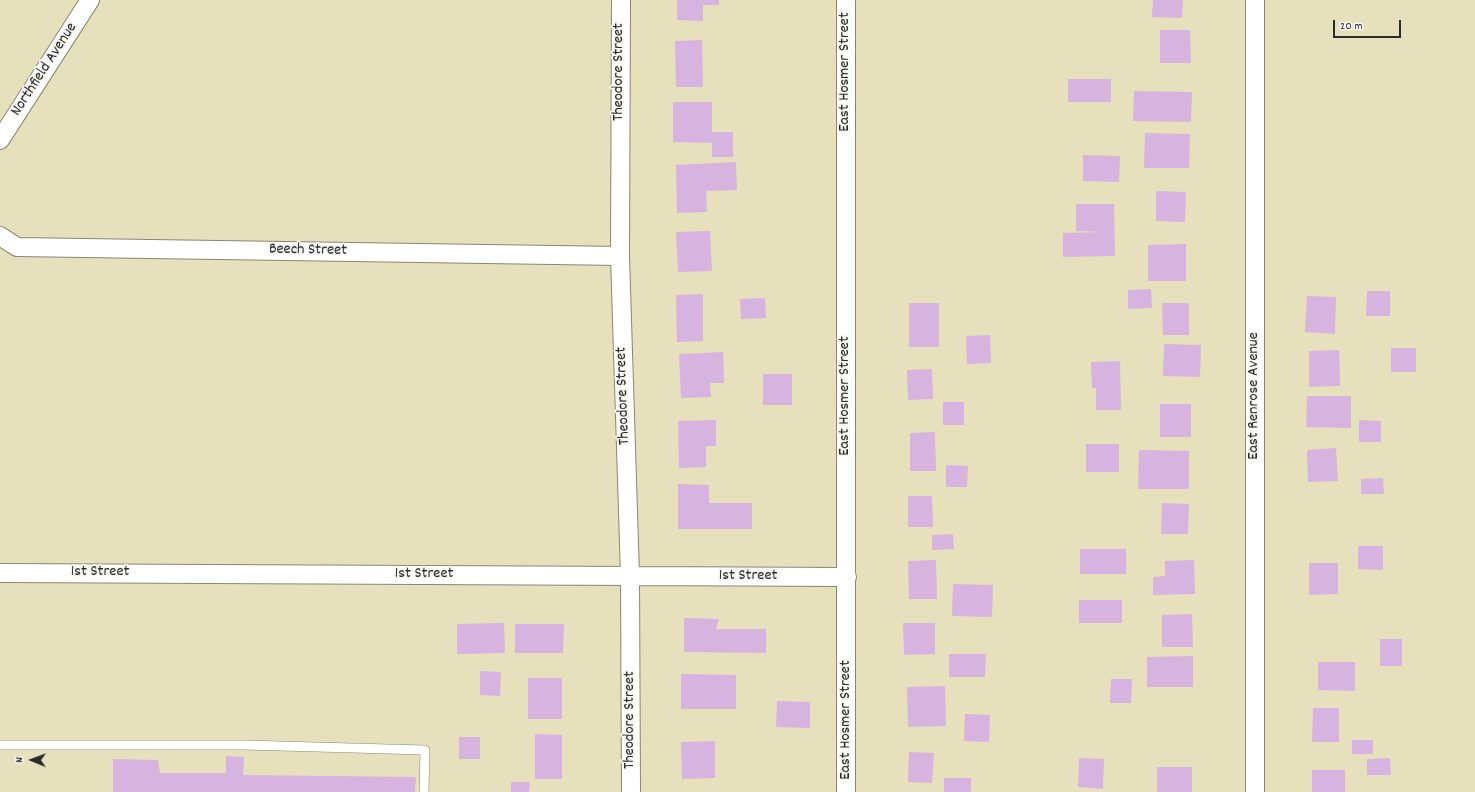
<!DOCTYPE html>
<style>
body{margin:0}
#map{position:relative;width:1475px;height:792px;overflow:hidden;background:#e7e0bd;font-family:Dekko,sans-serif}
canvas{display:block}
.north{position:absolute;left:12px;top:740px;width:40px;height:40px;-webkit-text-stroke:3px #f6f6f2;paint-order:stroke;rotate:271deg;font-size:11px;font-weight:700;line-height:16px;text-align:center;color:#2b2b2b}
.north::after{content:'';display:block;margin:auto;width:14px;height:18px;background:#2b2b2b;clip-path:polygon(50% 0,100% 100%,50% 72%,0 100%)}
.scale{position:absolute;left:1333px;top:20px;width:68px;height:18px;box-sizing:border-box;border:2px solid #2b2b2b;border-top:0;padding-left:5px;font-size:12px;line-height:14px;white-space:nowrap;color:#2b2b2b;-webkit-text-stroke:3px #f6f6f2;paint-order:stroke}
</style>
<div id="map">
<canvas width="1475" height="792"></canvas>
<div class="north">N</div>
<div class="scale">20 m</div>
</div>
<script>
const c = document.querySelector('canvas').getContext('2d');
c.lineJoin = 'round';
function paint(path, color) {
  c.fillStyle = color;
  c.fill(path, 'evenodd');
}
function trace(path, color, width, dash) {
  c.strokeStyle = color;
  c.lineWidth = width;
  c.lineCap = dash ? 'butt' : 'round';
  c.setLineDash(dash || []);
  c.stroke(path);
}
function label(font, color, halo, rows, align = 'center') {
  c.font = font + ' Dekko,sans-serif';
  c.lineWidth = 3.5;
  c.setLineDash([]);
  c.textBaseline = 'middle';
  c.strokeStyle = halo;
  c.fillStyle = color;
  for (const [text, x, y, turn = 0] of rows) {
    c.save();
    c.translate(x, y);
    c.rotate((+turn || 0) * Math.PI / 180);
    c.textAlign = isNaN(turn) ? turn : align;
    if (halo) c.strokeText(text, 0, 0);
    c.fillText(text, 0, 0);
    c.restore();
  }
}
paint(new Path2D(`
 M 677,0 L 719,0 L 719,5 L 703,5 L 703,21 L 677,20 Z
 M 1153,0 L 1183,0 L 1182,18 L 1152,17 Z
 M 1160,30 L 1190,30 L 1191,63 L 1160,63 Z
 M 702,40 L 703,87 L 676,87 L 675,41 Z
 M 1068,79 L 1111,79 L 1111,102 L 1068,102 Z
 M 1134,91 L 1192,92 L 1191,122 L 1133,121 Z
 M 673,102 L 712,102 L 712,132 L 733,132 L 733,157 L 712,157 L 712,143 L 673,142 Z
 M 1145,133 L 1190,134 L 1189,168 L 1144,168 Z
 M 1083,155 L 1120,156 L 1119,182 L 1083,181 Z
 M 736,162 L 737,190 L 706,191 L 707,212 L 677,213 L 676,165 Z
 M 1156,191 L 1186,192 L 1185,222 L 1156,221 Z
 M 1076,204 L 1114,204 L 1115,256 L 1063,257 L 1063,233 L 1104,232 L 1076,231 Z
 M 710,231 L 712,271 L 678,272 L 676,232 Z
 M 1186,244 L 1186,281 L 1148,281 L 1148,245 Z
 M 1151,289 L 1152,308 L 1128,309 L 1128,290 Z
 M 1367,291 L 1390,291 L 1390,316 L 1366,316 Z
 M 703,294 L 703,341 L 677,342 L 676,295 Z
 M 1307,296 L 1336,297 L 1335,334 L 1305,332 Z
 M 765,298 L 766,318 L 741,319 L 740,299 Z
 M 909,303 L 939,303 L 939,347 L 909,347 Z
 M 1162,303 L 1189,303 L 1189,335 L 1163,335 Z
 M 990,335 L 991,363 L 967,364 L 966,336 Z
 M 1164,344 L 1201,345 L 1200,377 L 1163,376 Z
 M 1391,348 L 1416,348 L 1416,372 L 1391,372 Z
 M 1339,350 L 1340,386 L 1309,387 L 1309,351 Z
 M 723,352 L 724,383 L 710,383 L 711,397 L 681,398 L 679,354 Z
 M 1120,361 L 1121,410 L 1096,410 L 1096,388 L 1092,388 L 1091,362 Z
 M 932,369 L 933,399 L 908,400 L 907,370 Z
 M 763,374 L 792,374 L 792,405 L 763,405 Z
 M 1307,396 L 1351,396 L 1351,428 L 1306,427 Z
 M 943,402 L 964,402 L 964,425 L 943,425 Z
 M 1160,404 L 1191,404 L 1191,437 L 1160,437 Z
 M 716,420 L 716,446 L 706,446 L 706,467 L 679,468 L 678,421 Z
 M 1359,420 L 1381,421 L 1381,442 L 1359,442 Z
 M 935,432 L 936,471 L 910,471 L 910,433 Z
 M 1086,444 L 1119,444 L 1119,472 L 1086,472 Z
 M 1336,448 L 1338,481 L 1308,482 L 1307,450 Z
 M 1139,450 L 1189,451 L 1189,489 L 1138,489 Z
 M 946,465 L 968,466 L 967,487 L 946,487 Z
 M 1383,478 L 1384,494 L 1361,494 L 1361,479 Z
 M 678,484 L 709,485 L 709,503 L 752,503 L 752,529 L 678,529 Z
 M 908,496 L 932,496 L 933,527 L 908,527 Z
 M 1162,503 L 1189,504 L 1188,534 L 1161,534 Z
 M 953,534 L 954,549 L 932,550 L 932,535 Z
 M 1358,546 L 1383,546 L 1383,570 L 1358,569 Z
 M 1080,549 L 1126,549 L 1126,574 L 1080,574 Z
 M 936,560 L 937,599 L 909,599 L 908,561 Z
 M 1194,560 L 1195,594 L 1153,595 L 1153,577 L 1165,576 L 1165,561 Z
 M 1309,563 L 1338,563 L 1338,594 L 1309,595 Z
 M 953,584 L 993,585 L 992,617 L 952,616 Z
 M 1079,600 L 1122,600 L 1122,623 L 1079,623 Z
 M 1192,614 L 1193,647 L 1162,647 L 1162,615 Z
 M 684,618 L 719,619 L 716,629 L 766,629 L 766,653 L 684,652 Z
 M 504,623 L 505,653 L 457,654 L 457,624 Z
 M 903,623 L 935,623 L 935,654 L 904,655 Z
 M 515,624 L 564,624 L 563,653 L 515,653 Z
 M 1380,639 L 1402,639 L 1402,666 L 1380,666 Z
 M 949,654 L 986,654 L 985,677 L 949,677 Z
 M 1193,656 L 1193,687 L 1147,687 L 1147,657 Z
 M 1318,662 L 1355,662 L 1355,691 L 1318,690 Z
 M 480,671 L 501,672 L 500,696 L 480,695 Z
 M 681,674 L 736,675 L 736,709 L 681,709 Z
 M 528,678 L 562,678 L 562,719 L 528,719 Z
 M 1111,679 L 1132,679 L 1131,703 L 1110,703 Z
 M 945,686 L 946,726 L 908,727 L 907,687 Z
 M 777,701 L 810,702 L 810,728 L 776,727 Z
 M 1313,708 L 1339,708 L 1339,742 L 1312,742 Z
 M 965,714 L 990,715 L 989,742 L 964,741 Z
 M 535,734 L 562,735 L 562,779 L 535,779 Z
 M 459,737 L 480,737 L 480,759 L 459,759 Z
 M 1352,740 L 1373,740 L 1373,754 L 1352,754 Z
 M 715,741 L 715,778 L 682,779 L 681,742 Z
 M 909,752 L 934,753 L 932,783 L 908,782 Z
 M 226,756 L 244,757 L 243,775 L 416,777 L 415,792 L 113,792 L 113,759 L 158,760 L 160,773 L 226,773 Z
 M 1079,758 L 1104,759 L 1103,789 L 1078,787 Z
 M 1390,758 L 1391,775 L 1367,775 L 1367,759 Z
 M 1157,767 L 1192,767 L 1192,792 L 1157,792 Z
 M 1312,770 L 1345,770 L 1345,792 L 1312,792 Z
 M 944,778 L 971,778 L 971,792 L 944,792 Z
 M 511,782 L 530,782 L 529,792 L 511,792 Z`), '#d7b3df');
const lane = new Path2D(`
 M 0,745 L 244,745 L 425,750 L 424,792`);
const street = new Path2D(`
 M 621,0 L 620,256 L 630,576 L 631,792
 M 846,0 L 846,792
 M 0,140 L 90,0
 M 0,236 L 17,247 L 620,256
 M 0,573 L 847,577
 M 1255,792 L 1255,0`);
trace(lane, '#898674', 10);
trace(street, '#898674', 20);
trace(lane, '#fff', 9);
trace(street, '#fff', 18);
label('16px', '#2b2b2b', '#f6f6f2', [
 ["Northfield Avenue",45,70,-57],
 ["Theodore Street",620,72,-90],
 ["East Hosmer Street",846,72,-90],
 ["Beech Street",308,251,1],
 ["Theodore Street",624,396,-92],
 ["East Hosmer Street",846,396,-90],
 ["East Renrose Avenue",1255,396,-90],
 ["1st Street",100,573],
 ["1st Street",424,575],
 ["1st Street",748,577],
 ["Theodore Street",631,720,-90],
 ["East Hosmer Street",847,720,-90]
]);
</script>
